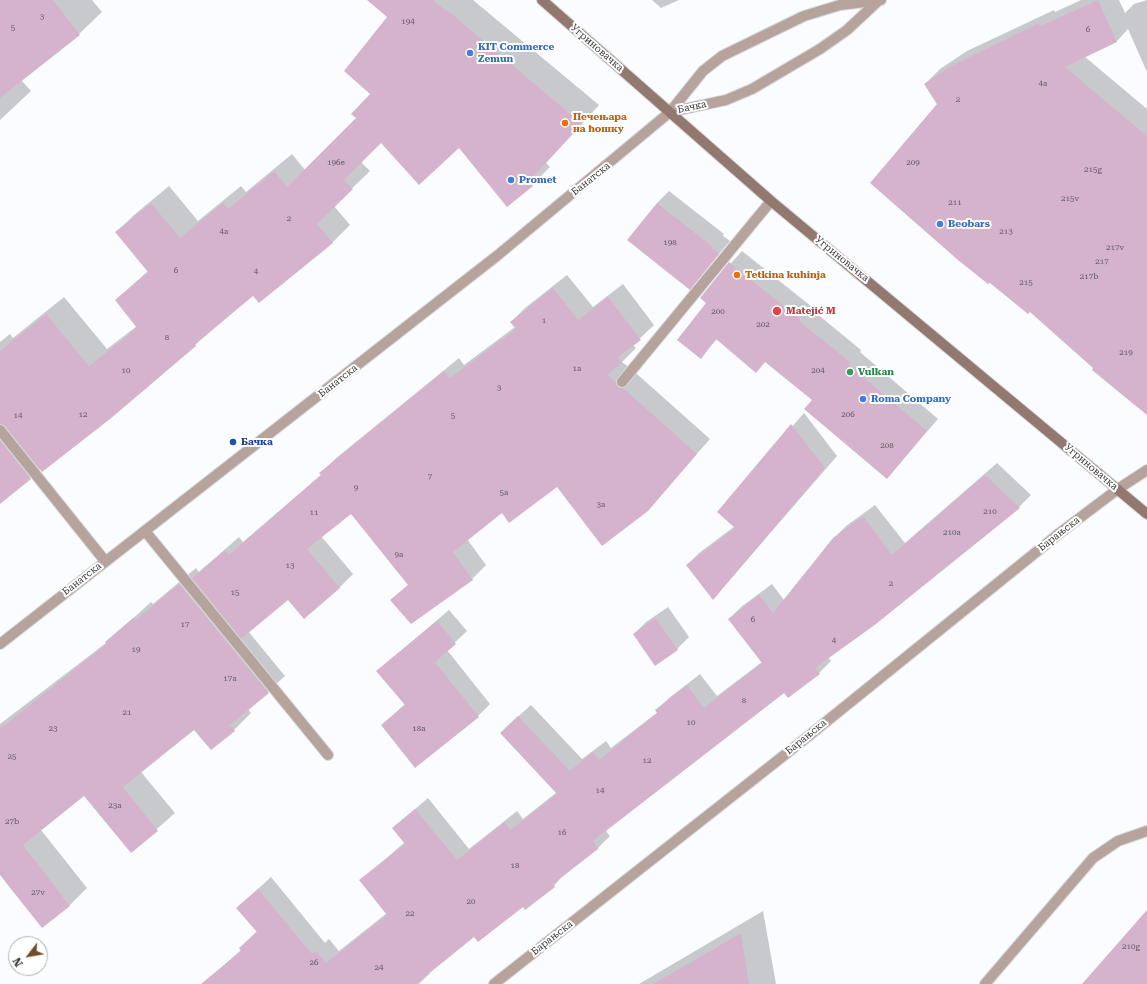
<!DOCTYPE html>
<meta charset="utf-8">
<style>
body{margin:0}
#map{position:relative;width:1147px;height:984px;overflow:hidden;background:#fafcff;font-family:"Roboto Serif",serif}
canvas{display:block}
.north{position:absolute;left:8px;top:936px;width:40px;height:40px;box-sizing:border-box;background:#fff;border:1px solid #b0b0b1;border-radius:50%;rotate:239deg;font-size:11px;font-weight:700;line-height:16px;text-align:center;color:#3a3a3b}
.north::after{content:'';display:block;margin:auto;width:14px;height:18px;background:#724c29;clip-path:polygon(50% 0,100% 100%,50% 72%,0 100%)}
</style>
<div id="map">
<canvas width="1147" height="984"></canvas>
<div class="north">N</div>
</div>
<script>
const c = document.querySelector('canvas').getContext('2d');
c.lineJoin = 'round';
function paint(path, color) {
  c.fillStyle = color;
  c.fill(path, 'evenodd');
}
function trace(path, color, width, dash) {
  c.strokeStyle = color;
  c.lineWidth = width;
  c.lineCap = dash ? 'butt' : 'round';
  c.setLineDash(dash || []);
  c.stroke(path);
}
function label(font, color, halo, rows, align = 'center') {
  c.font = font + ' "Roboto Serif",serif';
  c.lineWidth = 4;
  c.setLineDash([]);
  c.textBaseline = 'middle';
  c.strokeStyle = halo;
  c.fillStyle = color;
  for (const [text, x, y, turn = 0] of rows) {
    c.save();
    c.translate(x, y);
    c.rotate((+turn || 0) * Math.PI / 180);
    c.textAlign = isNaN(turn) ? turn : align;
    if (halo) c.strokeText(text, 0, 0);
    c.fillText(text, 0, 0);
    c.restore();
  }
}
paint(new Path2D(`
 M 0,0 L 92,0 L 102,12 L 79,34 L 21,80 L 31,91 L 0,120 Z
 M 369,0 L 473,0 L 599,105 L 546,163 L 550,167 L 532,185 L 507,205 L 459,147 L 381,142 L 361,162 L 370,171 L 334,206 L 350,225 L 332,243 L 253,295 L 195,345 L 0,502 L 0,342 L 10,334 L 13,338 L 64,297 L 107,349 L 137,326 L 116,300 L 148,271 L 117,232 L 134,215 L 169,186 L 198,221 L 241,186 L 246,192 L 292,154 L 305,170 L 357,118 L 372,94 L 389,17 Z
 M 652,0 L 679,0 L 661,8 Z
 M 1081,0 L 1119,0 L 1125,13 L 1134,4 L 1147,0 L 1147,72 L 1128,29 L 1117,41 L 1084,56 L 1147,109 L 1147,413 L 1095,368 L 925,84 L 940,69 L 967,51 L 1054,10 L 1055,12 Z
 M 669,191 L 724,234 L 723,236 L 730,241 L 690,288 L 657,203 Z
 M 742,251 L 812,307 L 810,308 L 861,350 L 860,352 L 938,419 L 887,478 L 813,400 L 766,361 L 717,339 L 701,357 L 707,302 L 701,297 Z
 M 567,275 L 593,307 L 623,284 L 654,325 L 633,345 L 636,348 L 622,362 L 630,368 L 632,373 L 637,374 L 710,439 L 647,510 L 557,485 L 502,511 L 467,539 L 486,565 L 472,579 L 392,600 L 409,584 L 351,512 L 321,536 L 353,574 L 339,588 L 288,598 L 248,631 L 285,676 L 248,709 L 251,713 L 234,730 L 194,729 L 141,772 L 175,813 L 131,852 L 84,794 L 41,830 L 87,888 L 70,905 L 42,927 L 0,873 L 0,724 L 106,643 L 151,602 L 153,604 L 196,568 L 199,572 L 239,537 L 243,542 L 322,474 L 321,473 L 335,459 L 459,358 L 464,365 L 515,327 L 511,322 L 525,308 Z
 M 804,413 L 837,456 L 713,599 L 687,565 L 699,553 L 735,526 L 718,512 Z
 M 997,463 L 1031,495 L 1019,507 L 828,657 L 831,661 L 819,673 L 785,692 L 605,830 L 610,836 L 598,848 L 565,873 L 554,886 L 474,936 L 429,972 L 430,973 L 419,984 L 224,984 L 215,973 L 241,950 L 240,948 L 257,931 L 237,908 L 271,877 L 325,943 L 329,939 L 339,951 L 387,913 L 361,880 L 405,842 L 393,828 L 428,798 L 469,849 L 517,811 L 523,819 L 557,792 L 513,721 L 531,705 L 582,759 L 606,741 L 611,748 L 658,712 L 657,710 L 669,698 L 700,674 L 717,696 L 762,662 L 729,619 L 741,607 L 772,584 L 784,600 L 834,538 L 846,526 L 875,505 L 905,543 Z
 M 668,607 L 689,637 L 677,649 L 655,665 L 634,634 L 646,622 Z
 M 449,610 L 467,631 L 447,650 L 490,704 L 478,716 L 382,725 L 405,704 L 377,671 Z
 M 763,911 L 776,984 L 639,984 Z`), '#0003');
paint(new Path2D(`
 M 0,0 L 53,0 L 80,35 L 0,98 Z
 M 367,0 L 433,0 L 446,11 L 447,10 L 582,124 L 529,181 L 533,186 L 507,207 L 459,148 L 419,185 L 381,143 L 344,180 L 353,189 L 317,224 L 333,243 L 259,303 L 253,296 L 195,344 L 196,346 L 110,419 L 42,472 L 5,426 L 0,424 L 0,351 L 46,314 L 89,366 L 137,328 L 115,300 L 148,272 L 115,232 L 151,203 L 180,238 L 223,203 L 228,209 L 274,171 L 287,187 L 356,118 L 351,114 L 370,94 L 344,71 L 387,17 Z
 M 1098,0 L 1117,42 L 1065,67 L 1147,136 L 1147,415 L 1092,370 L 1093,368 L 1030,312 L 1028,314 L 990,283 L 988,284 L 958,260 L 870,183 L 937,104 L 924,84 L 951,66 L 1039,23 L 1040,26 Z
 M 657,203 L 713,247 L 712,248 L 719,254 L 690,290 L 627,240 Z
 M 729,262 L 800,319 L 799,321 L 850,362 L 848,364 L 927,431 L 887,479 L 804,409 L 812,400 L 765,362 L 756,373 L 716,339 L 701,359 L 677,340 L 706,303 L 700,298 Z
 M 553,288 L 578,320 L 608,297 L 641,340 L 618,357 L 622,363 L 607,375 L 616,382 L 618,387 L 623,388 L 697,454 L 648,511 L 602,546 L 557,487 L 509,523 L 502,513 L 453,552 L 473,580 L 411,624 L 390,600 L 408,585 L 351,514 L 307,549 L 340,588 L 304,619 L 288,600 L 241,639 L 192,578 L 225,550 L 229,555 L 321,475 L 319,473 L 444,371 L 450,378 L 516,329 L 510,322 Z
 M 791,424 L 825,468 L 713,600 L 686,565 L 735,528 L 717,512 Z
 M 0,440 L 31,479 L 0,504 Z
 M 985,475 L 1020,508 L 876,624 L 815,668 L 820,674 L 788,698 L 784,693 L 593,841 L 598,849 L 553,884 L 555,887 L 525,910 L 523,907 L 478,942 L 474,937 L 416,984 L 201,984 L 241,951 L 239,948 L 257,932 L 236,908 L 258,889 L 312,954 L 316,951 L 326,963 L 387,915 L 359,880 L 405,844 L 392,828 L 415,809 L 457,860 L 505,822 L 510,830 L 557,794 L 500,733 L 518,716 L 570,771 L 593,752 L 599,760 L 657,713 L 655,710 L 687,685 L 704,708 L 762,663 L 728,619 L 759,595 L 773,613 L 833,538 L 863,516 L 892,555 Z
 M 179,584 L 269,693 L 230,725 L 235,731 L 211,750 L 194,730 L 123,787 L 158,831 L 131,853 L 84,796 L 23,845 L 70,906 L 42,928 L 0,875 L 0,729 L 106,644 L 105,642 L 133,618 L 136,620 Z
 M 655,618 L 678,650 L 655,666 L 633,634 Z
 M 437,621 L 456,644 L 435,662 L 479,717 L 415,768 L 381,725 L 405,705 L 376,671 Z
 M 1147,910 L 1147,984 L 1082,984 Z
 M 741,933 L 749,984 L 653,984 Z`), '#d5b3cc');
const service = new Path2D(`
 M 622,382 L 771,201
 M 0,430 L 105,561
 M 145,531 L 328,755
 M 985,984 L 1093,858 L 1118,841 L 1147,831`);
const minor = new Path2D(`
 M 670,112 L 726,100 L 752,89 L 820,49 L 847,30 L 877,2
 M 0,644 L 498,255 L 670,112 L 703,71 L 722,56 L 804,16 L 840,5 L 881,0
 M 494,984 L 801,742 L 1061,532 L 1118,489 L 1147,470`);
const secondary = new Path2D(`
 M 542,0 L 771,201 L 1147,514`);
trace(service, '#d7d9dc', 12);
trace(minor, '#d7d9dc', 12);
trace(secondary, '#d7d9dc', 12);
trace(service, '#b5a39c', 10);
trace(minor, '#b5a39c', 10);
trace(secondary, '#92786e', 10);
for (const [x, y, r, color] of [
 [470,53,4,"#3f7fe0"],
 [565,123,4,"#e8710a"],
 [511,180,4,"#3f7fe0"],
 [940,224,4,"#3f7fe0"],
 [737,275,4,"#e8710a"],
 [777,311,5,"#e0444e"],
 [850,372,4,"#2e9e5b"],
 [863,399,4,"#3f7fe0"],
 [233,442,4,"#1a4fb4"]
]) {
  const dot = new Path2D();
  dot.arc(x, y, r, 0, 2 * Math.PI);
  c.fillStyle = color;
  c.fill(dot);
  trace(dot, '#fff', 1.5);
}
label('8px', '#61585f', null, [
 ["3",42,17],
 ["194",408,22],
 ["5",13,28],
 ["6",1088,30],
 ["4a",1043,84],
 ["2",958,100],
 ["196e",336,163],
 ["209",913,163],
 ["215g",1093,170],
 ["215v",1070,199],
 ["211",955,203],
 ["2",289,219],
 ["4a",224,232],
 ["213",1006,232],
 ["198",670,243],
 ["217v",1115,248],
 ["217",1102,262],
 ["6",176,271],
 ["4",256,272],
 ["217b",1089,277],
 ["215",1026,283],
 ["200",718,312],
 ["1",544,321],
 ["202",763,325],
 ["8",167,338],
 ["219",1126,353],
 ["1a",577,369],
 ["10",126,371],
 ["204",818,371],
 ["3",499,388],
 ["12",83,415],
 ["206",848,415],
 ["14",18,416],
 ["5",453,416],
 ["208",887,446],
 ["7",430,477],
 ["9",356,488],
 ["5a",504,493],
 ["3a",601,505],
 ["210",990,512],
 ["11",314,513],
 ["210a",952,533],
 ["9a",399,555],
 ["13",290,566],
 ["2",891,584],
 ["15",235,593],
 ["6",753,620],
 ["17",185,625],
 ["4",834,641],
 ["19",136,650],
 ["17a",230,679],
 ["8",744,701],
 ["21",127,713],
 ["10",691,723],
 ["23",53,729],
 ["18a",419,729],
 ["25",12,757],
 ["12",647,761],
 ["14",600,791],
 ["23a",115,806],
 ["27b",12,822],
 ["16",562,833],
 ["18",515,866],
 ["27v",38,893],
 ["20",471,902],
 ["22",410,914],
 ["210g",1131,947],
 ["26",314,963],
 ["24",379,968]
]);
label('bold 10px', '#366cbe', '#fff', [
 ["KIT Commerce",478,47],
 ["Zemun",478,59],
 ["Promet",519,180],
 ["Beobars",948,224],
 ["Roma Company",871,399]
], 'left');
label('10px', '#3a3a3b', '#fff', [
 ["Угриновачка",597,48,41],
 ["Бачка",692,107,-12],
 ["Банатска",591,179,-39],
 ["Угриновачка",842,259,39],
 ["Банатска",338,381,-38],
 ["Угриновачка",1091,467,40],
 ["Барањска",1059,534,-38],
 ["Банатска",82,579,-38],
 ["Барањска",806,737,-39],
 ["Барањска",552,938,-38]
]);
label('bold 10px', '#c56008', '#fff', [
 ["Печењара",573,117],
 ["на ћошку",573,129],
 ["Tetkina kuhinja",745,275]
], 'left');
label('bold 10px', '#be3a42', '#fff', [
 ["Matejić M",786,311]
], 'left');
label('bold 10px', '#27864d', '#fff', [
 ["Vulkan",858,372]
], 'left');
label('bold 10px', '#164399', '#fff', [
 ["Бачка",241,442]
], 'left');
</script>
